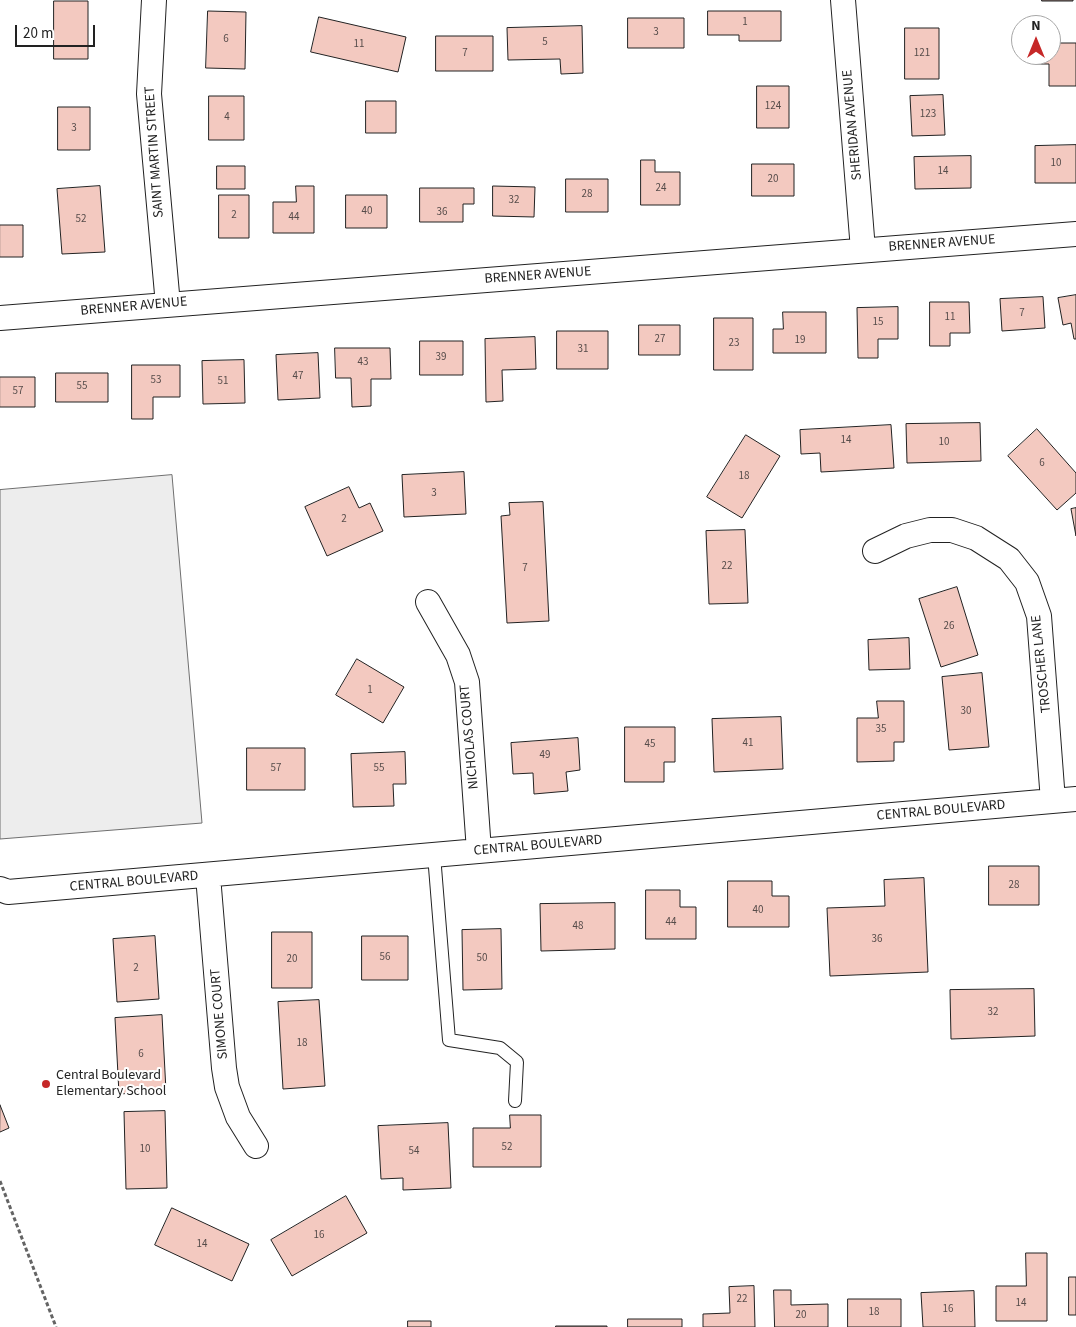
<!DOCTYPE html>
<style>
body{margin:0}
#map{position:relative;width:1076px;height:1327px;overflow:hidden;background:#fff;font-family:"Source Sans 3",sans-serif}
canvas{display:block}
.north{position:absolute;left:1011px;top:15px;width:50px;height:50px;box-sizing:border-box;background:#fff;border:1px solid #a7a7a7;border-radius:50%;rotate:0deg;font-size:14px;font-weight:700;line-height:20px;text-align:center;color:#222}
.north::after{content:'';display:block;margin:auto;width:18px;height:22px;background:#c62828;clip-path:polygon(50% 0,100% 100%,50% 72%,0 100%)}
.scale{position:absolute;left:15px;top:25px;width:80px;height:22px;box-sizing:border-box;border:2px solid #222;border-top:0;padding-left:6px;font-size:15px;line-height:18px;white-space:nowrap;color:#222;-webkit-text-stroke:4px #fff;paint-order:stroke}
</style>
<div id="map">
<canvas width="1076" height="1327"></canvas>
<div class="north">N</div>
<div class="scale">20 m</div>
</div>
<script>
const c = document.querySelector('canvas').getContext('2d');
c.lineJoin = 'round';
function paint(path, color) {
  c.fillStyle = color;
  c.fill(path, 'evenodd');
}
function trace(path, color, width, dash) {
  c.strokeStyle = color;
  c.lineWidth = width;
  c.lineCap = dash ? 'butt' : 'round';
  c.setLineDash(dash || []);
  c.stroke(path);
}
function label(font, color, halo, rows, align = 'center') {
  c.font = font + ' "Source Sans 3",sans-serif';
  c.lineWidth = 4;
  c.setLineDash([]);
  c.textBaseline = 'middle';
  c.strokeStyle = halo;
  c.fillStyle = color;
  for (const [text, x, y, turn = 0] of rows) {
    c.save();
    c.translate(x, y);
    c.rotate((+turn || 0) * Math.PI / 180);
    c.textAlign = isNaN(turn) ? turn : align;
    if (halo) c.strokeText(text, 0, 0);
    c.fillText(text, 0, 0);
    c.restore();
  }
}
const parking = new Path2D(`
 M 172,475 L 202,823 L 0,839 L 0,490 Z`);
paint(parking, '#ededed');
trace(parking, '#6f6f6f', 1);
const building = new Path2D(`
 M 1042,0 L 1073,0 L 1073,1 L 1042,1 Z
 M 54,1 L 88,1 L 88,59 L 54,59 Z
 M 208,11 L 246,12 L 245,69 L 206,68 Z
 M 708,11 L 781,11 L 781,41 L 739,41 L 739,35 L 708,35 Z
 M 319,17 L 406,37 L 398,72 L 311,52 Z
 M 628,18 L 684,18 L 684,48 L 628,48 Z
 M 582,26 L 583,73 L 561,74 L 560,59 L 508,60 L 507,28 Z
 M 905,28 L 939,28 L 939,79 L 905,79 Z
 M 436,36 L 493,36 L 493,71 L 436,71 Z
 M 1051,43 L 1076,43 L 1076,86 L 1049,86 L 1049,64 L 1036,64 L 1036,55 L 1051,55 Z
 M 757,86 L 789,86 L 789,128 L 757,128 Z
 M 943,95 L 945,135 L 912,136 L 910,96 Z
 M 209,96 L 244,96 L 244,140 L 209,140 Z
 M 366,101 L 396,101 L 396,133 L 366,133 Z
 M 58,107 L 90,107 L 90,150 L 58,150 Z
 M 1076,145 L 1076,183 L 1035,183 L 1035,146 Z
 M 971,156 L 971,188 L 915,189 L 914,157 Z
 M 641,160 L 655,160 L 655,172 L 680,172 L 680,205 L 641,205 Z
 M 752,164 L 794,164 L 794,196 L 752,196 Z
 M 217,166 L 245,166 L 245,189 L 217,189 Z
 M 566,179 L 608,179 L 608,212 L 566,212 Z
 M 100,186 L 105,252 L 62,254 L 57,189 Z
 M 296,186 L 314,186 L 314,233 L 273,233 L 273,202 L 296,202 Z
 M 493,186 L 535,187 L 534,217 L 493,216 Z
 M 420,188 L 474,188 L 474,204 L 463,204 L 463,222 L 420,222 Z
 M 219,195 L 249,195 L 249,238 L 219,238 Z
 M 346,195 L 387,195 L 387,228 L 346,228 Z
 M 0,225 L 23,225 L 23,257 L 0,257 Z
 M 1076,295 L 1076,339 L 1074,339 L 1071,323 L 1063,325 L 1058,298 Z
 M 1043,297 L 1045,328 L 1002,331 L 1000,299 Z
 M 930,302 L 969,302 L 970,333 L 950,333 L 950,346 L 930,346 Z
 M 898,307 L 898,339 L 878,339 L 878,358 L 858,358 L 857,308 Z
 M 783,312 L 826,312 L 826,353 L 773,353 L 773,329 L 783,329 Z
 M 714,318 L 753,318 L 753,370 L 714,370 Z
 M 639,325 L 680,325 L 680,355 L 639,355 Z
 M 557,331 L 608,331 L 608,369 L 557,369 Z
 M 535,337 L 536,369 L 502,370 L 503,401 L 486,402 L 485,339 Z
 M 420,341 L 463,341 L 463,375 L 420,375 Z
 M 335,348 L 390,348 L 391,379 L 371,379 L 371,406 L 352,407 L 351,378 L 336,378 Z
 M 318,353 L 320,398 L 278,400 L 276,355 Z
 M 244,360 L 245,403 L 203,404 L 202,361 Z
 M 132,365 L 180,365 L 180,397 L 153,397 L 153,419 L 132,419 Z
 M 56,373 L 108,373 L 108,402 L 56,402 Z
 M 0,377 L 35,377 L 35,407 L 0,407 Z
 M 980,423 L 981,461 L 907,463 L 906,424 Z
 M 891,425 L 894,468 L 821,472 L 820,453 L 801,454 L 800,430 Z
 M 1037,429 L 1076,473 L 1076,493 L 1057,510 L 1008,456 Z
 M 746,435 L 780,456 L 742,518 L 707,497 Z
 M 464,472 L 466,514 L 404,517 L 402,475 Z
 M 349,487 L 359,508 L 370,503 L 383,531 L 327,556 L 305,507 Z
 M 543,502 L 549,621 L 507,623 L 501,516 L 510,515 L 509,503 Z
 M 1076,508 L 1076,536 L 1071,509 Z
 M 745,530 L 748,603 L 709,604 L 706,531 Z
 M 957,587 L 978,655 L 941,667 L 919,599 Z
 M 909,638 L 910,669 L 869,670 L 868,640 Z
 M 357,659 L 404,687 L 383,723 L 336,695 Z
 M 982,673 L 989,747 L 949,750 L 942,677 Z
 M 877,701 L 904,701 L 904,742 L 894,742 L 894,761 L 857,762 L 857,718 L 878,718 Z
 M 781,717 L 783,769 L 714,772 L 712,719 Z
 M 625,727 L 675,727 L 675,762 L 664,762 L 664,782 L 625,782 Z
 M 578,738 L 580,770 L 566,772 L 568,791 L 534,794 L 533,773 L 513,774 L 511,743 Z
 M 247,748 L 305,748 L 305,790 L 247,790 Z
 M 405,752 L 406,784 L 393,784 L 394,806 L 353,807 L 351,754 Z
 M 989,866 L 1039,866 L 1039,905 L 989,905 Z
 M 924,878 L 928,972 L 830,976 L 827,908 L 885,906 L 884,880 Z
 M 728,881 L 772,881 L 772,896 L 789,896 L 789,927 L 728,927 Z
 M 646,890 L 680,890 L 680,907 L 696,907 L 696,939 L 646,939 Z
 M 615,903 L 615,949 L 541,951 L 540,904 Z
 M 501,929 L 502,989 L 463,990 L 462,930 Z
 M 272,932 L 312,932 L 312,988 L 272,988 Z
 M 155,936 L 159,999 L 117,1002 L 113,939 Z
 M 362,936 L 408,936 L 408,980 L 362,980 Z
 M 1034,989 L 1035,1036 L 951,1039 L 950,990 Z
 M 319,1000 L 325,1086 L 283,1089 L 278,1002 Z
 M 162,1015 L 166,1091 L 119,1094 L 115,1018 Z
 M 0,1105 L 9,1128 L 0,1132 Z
 M 165,1111 L 167,1188 L 126,1189 L 124,1112 Z
 M 510,1115 L 541,1115 L 541,1167 L 473,1167 L 473,1128 L 510,1128 Z
 M 448,1123 L 451,1188 L 403,1190 L 403,1178 L 381,1179 L 378,1126 Z
 M 346,1196 L 367,1233 L 292,1276 L 271,1240 Z
 M 172,1208 L 249,1244 L 232,1281 L 155,1245 Z
 M 1026,1253 L 1047,1253 L 1047,1321 L 996,1321 L 996,1286 L 1026,1286 Z
 M 1069,1277 L 1076,1277 L 1076,1315 L 1069,1315 Z
 M 754,1286 L 755,1327 L 703,1327 L 703,1314 L 730,1313 L 729,1287 Z
 M 774,1290 L 791,1290 L 791,1305 L 828,1304 L 828,1327 L 775,1327 Z
 M 974,1291 L 975,1327 L 923,1327 L 921,1293 Z
 M 848,1299 L 901,1299 L 901,1327 L 848,1327 Z
 M 628,1319 L 682,1319 L 682,1327 L 628,1327 Z
 M 408,1321 L 431,1321 L 431,1327 L 408,1327 Z
 M 556,1326 L 607,1326 L 607,1327 L 556,1327 Z`);
paint(building, '#f3c9c0');
trace(building, '#222', 1);
const lane = new Path2D(`
 M 434,855 L 449,1040 L 500,1048 L 517,1062 L 515,1101`);
const street = new Path2D(`
 M 154,0 L 149,94 L 168,305
 M 843,0 L 863,250
 M 0,318 L 1076,234
 M 875,551 L 906,536 L 930,530 L 952,530 L 976,538 L 1009,559 L 1027,582 L 1039,616 L 1053,801
 M 428,602 L 458,655 L 467,682 L 479,851
 M 208,876 L 224,1068 L 227,1087 L 238,1117 L 256,1146
 M 0,889 L 8,892 L 1076,799`);
trace(lane, '#222', 14);
trace(street, '#222', 26);
trace(new Path2D(`
 M 0,1181 L 56,1327`), '#646464', 3, [4, 2.5]);
trace(lane, '#fff', 12);
trace(street, '#fff', 24);
for (const [x, y, r, color] of [
 [46,1084,5,"#c62828"]
]) {
  const dot = new Path2D();
  dot.arc(x, y, r, 0, 2 * Math.PI);
  c.fillStyle = color;
  c.fill(dot);
  trace(dot, '#fff', 2);
}
label('11px', '#564c4a', null, [
 ["1",745,23],
 ["3",656,33],
 ["6",226,40],
 ["5",545,43],
 ["11",359,45],
 ["7",465,54],
 ["121",922,54],
 ["124",773,107],
 ["123",928,115],
 ["4",227,118],
 ["3",74,129],
 ["10",1056,164],
 ["14",943,172],
 ["20",773,180],
 ["24",661,189],
 ["28",587,195],
 ["32",514,201],
 ["40",367,212],
 ["36",442,213],
 ["2",234,216],
 ["44",294,218],
 ["52",81,220],
 ["7",1022,314],
 ["11",950,318],
 ["15",878,323],
 ["27",660,340],
 ["19",800,341],
 ["23",734,344],
 ["31",583,350],
 ["39",441,358],
 ["43",363,363],
 ["47",298,377],
 ["53",156,381],
 ["51",223,382],
 ["55",82,387],
 ["57",18,392],
 ["14",846,441],
 ["10",944,443],
 ["6",1042,464],
 ["18",744,477],
 ["3",434,494],
 ["2",344,520],
 ["22",727,567],
 ["7",525,569],
 ["26",949,627],
 ["1",370,691],
 ["30",966,712],
 ["35",881,730],
 ["41",748,744],
 ["45",650,745],
 ["49",545,756],
 ["57",276,769],
 ["55",379,769],
 ["28",1014,886],
 ["40",758,911],
 ["44",671,923],
 ["48",578,927],
 ["36",877,940],
 ["56",385,958],
 ["50",482,959],
 ["20",292,960],
 ["2",136,969],
 ["32",993,1013],
 ["18",302,1044],
 ["6",141,1055],
 ["52",507,1148],
 ["10",145,1150],
 ["54",414,1152],
 ["16",319,1236],
 ["14",202,1245],
 ["22",742,1300],
 ["14",1021,1304],
 ["16",948,1310],
 ["18",874,1313],
 ["20",801,1316]
]);
label('14px', '#222', '#fff', [
 ["SHERIDAN AVENUE",853,125,-95],
 ["SAINT MARTIN STREET",155,152,-94],
 ["BRENNER AVENUE",942,244,-4],
 ["BRENNER AVENUE",538,276,-4],
 ["BRENNER AVENUE",134,307,-5],
 ["TROSCHER LANE",1042,664,-96],
 ["NICHOLAS COURT",470,737,-95],
 ["CENTRAL BOULEVARD",941,811,-5],
 ["CENTRAL BOULEVARD",538,846,-5],
 ["CENTRAL BOULEVARD",134,882,-5],
 ["SIMONE COURT",220,1014,-95]
]);
label('14px', '#222', '#fff', [
 ["Central Boulevard",56,1076],
 ["Elementary School",56,1092]
], 'left');
</script>
